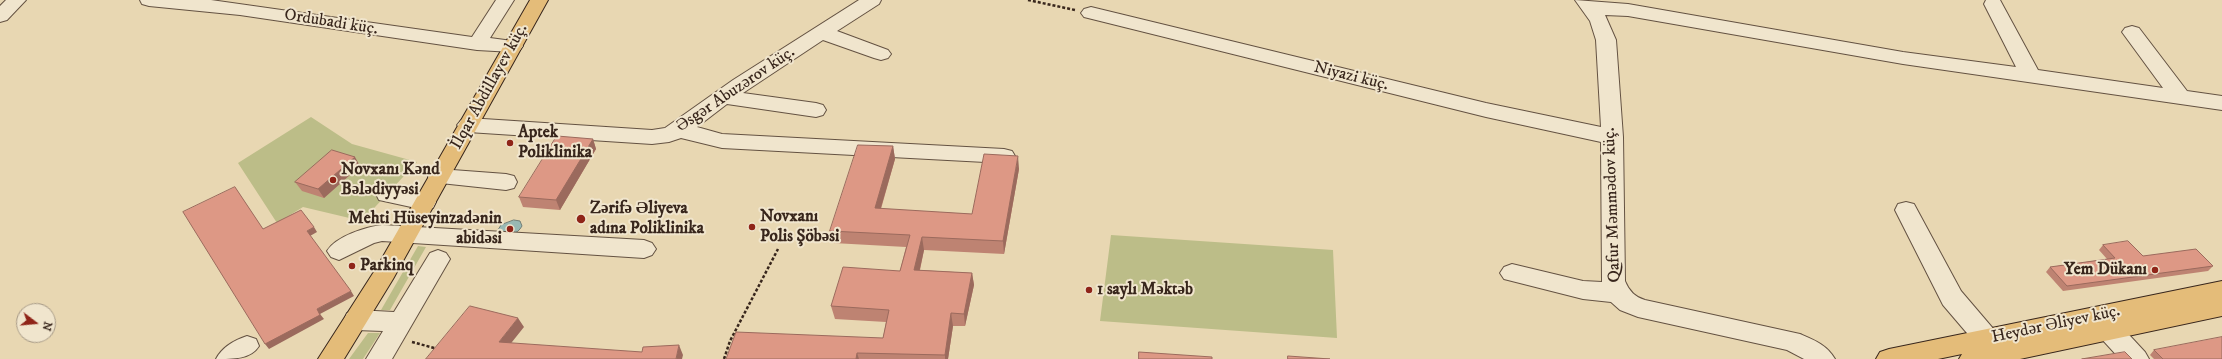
<!DOCTYPE html>
<meta charset="utf-8">
<style>
body{margin:0}
#map{position:relative;width:2222px;height:359px;overflow:hidden;background:#e8d7b2;font-family:"IM FELL DW Pica",serif}
canvas{display:block}
.north{position:absolute;left:16px;top:303px;width:40px;height:40px;box-sizing:border-box;background:#f0e5cd;border:1px solid #a69986;border-radius:50%;rotate:106deg;font-size:11px;font-weight:700;line-height:16px;text-align:center;color:#38261c}
.north::after{content:'';display:block;margin:auto;width:14px;height:18px;background:#8f2418;clip-path:polygon(50% 0,100% 100%,50% 72%,0 100%)}
</style>
<div id="map">
<canvas width="2222" height="359"></canvas>
<div class="north">N</div>
</div>
<script>
const c = document.querySelector('canvas').getContext('2d');
c.lineJoin = 'round';
function paint(path, color) {
  c.fillStyle = color;
  c.fill(path, 'evenodd');
}
function trace(path, color, width, dash) {
  c.strokeStyle = color;
  c.lineWidth = width;
  c.lineCap = dash ? 'butt' : 'round';
  c.setLineDash(dash || []);
  c.stroke(path);
}
function label(font, color, halo, rows, align = 'center') {
  c.font = font + ' "IM FELL DW Pica",serif';
  c.lineWidth = 4;
  c.setLineDash([]);
  c.textBaseline = 'middle';
  c.strokeStyle = halo;
  c.fillStyle = color;
  for (const [text, x, y, turn = 0] of rows) {
    c.save();
    c.translate(x, y);
    c.rotate((+turn || 0) * Math.PI / 180);
    c.textAlign = isNaN(turn) ? turn : align;
    if (halo) c.strokeText(text, 0, 0);
    c.fillText(text, 0, 0);
    c.restore();
  }
}
paint(new Path2D(`
 M 311,117 L 352,144 L 417,162 L 362,221 L 303,207 L 277,223 L 238,163 Z
 M 1111,235 L 1333,250 L 1337,338 L 1100,321 Z
 M 418,246 L 426,247 L 390,310 L 381,310 Z
 M 368,333 L 380,333 L 363,359 L 349,359 Z`), '#bcbd88');
const water = new Path2D(`
 M 514,220 L 520,221 L 522,226 C 517,235 510,235 500,234 L 498,230 L 501,225 Z`);
paint(water, '#98b8b3');
trace(water, '#727e77', 1);
const minor = new Path2D(`
 M 6,0 L 26,0 L 7,20 L 0,22 L 0,6 Z
 M 140,0 L 211,0 L 472,37 L 496,0 L 514,0 L 490,38 L 520,42 L 523,46 L 520,50 L 513,52 L 477,50 L 240,15 L 149,6 L 142,4 Z
 M 859,0 L 881,0 L 879,4 L 837,31 L 888,50 L 891,54 L 888,58 L 881,60 L 874,58 L 823,40 L 743,93 L 816,103 L 823,105 L 826,110 L 823,115 L 816,117 L 727,104 L 697,127 L 722,134 L 1004,149 L 1012,151 L 1015,156 L 1012,161 L 1004,163 L 722,148 L 681,138 L 669,142 L 652,144 L 468,132 L 461,130 L 457,125 L 461,120 L 468,118 L 652,130 L 665,128 L 733,80 Z
 M 1575,0 L 1628,4 L 1903,52 L 2016,67 L 1984,4 L 1986,0 L 2000,0 L 2038,70 L 2163,88 L 2122,32 L 2125,28 L 2132,26 L 2139,28 L 2187,91 L 2222,96 L 2222,110 L 1903,64 L 1628,16 L 1605,15 L 1616,40 L 1623,137 L 1625,281 C 1629,291 1635,297 1645,300 L 1800,334 C 1814,340 1827,345 1835,359 L 1804,359 L 1787,350 L 1638,317 L 1620,310 L 1611,302 L 1583,299 L 1504,279 L 1500,273 L 1504,267 L 1512,264 L 1583,281 L 1602,282 L 1601,142 L 1486,117 L 1084,17 L 1081,13 L 1084,9 L 1091,7 L 1486,103 L 1601,127 L 1596,40 L 1590,21 Z
 M 439,169 L 506,174 L 514,176 L 517,182 L 514,188 L 506,190 L 431,182 L 428,177 L 431,172 Z
 M 387,186 L 433,196 L 436,202 L 433,208 L 425,210 L 379,200 L 376,194 L 379,188 Z
 M 1906,202 L 1914,204 L 1961,291 L 1996,332 L 1999,339 L 1996,346 L 1987,349 L 1978,346 L 1943,305 L 1895,210 L 1898,204 Z
 M 382,225 L 644,240 L 652,243 L 656,249 L 652,255 L 644,258 L 382,241 L 374,243 L 339,260 L 331,257 L 327,251 C 336,236 366,227 382,225 Z
 M 438,250 L 446,253 L 450,259 L 392,359 L 366,359 L 383,331 L 356,330 L 347,327 L 344,320 L 347,313 L 356,310 L 394,312 L 430,253 Z
 M 2097,307 L 2106,310 L 2145,352 L 2149,359 L 2120,359 L 2088,324 L 2085,317 L 2088,310 Z
 M 247,336 L 256,339 L 259,346 C 251,359 234,359 216,359 C 222,347 235,340 247,336 Z`);
const major = new Path2D(`
 M 530,0 L 548,0 L 393,279 L 344,359 L 318,359 L 377,267 Z
 M 2222,281 L 2222,316 L 2020,359 L 1959,359 L 1962,354 L 1938,359 L 1876,359 L 1880,352 L 1889,349 Z`);
trace(minor, '#645242', 2);
trace(major, '#38261c', 2);
trace(new Path2D(`
 M 1028,0 L 1075,10
 M 341,183 L 369,190
 M 412,342 L 438,349
 M 724,359 L 730,341 L 778,249`), '#38261c', 2.5, [3, 2]);
paint(minor, '#f0e5cd');
paint(major, '#e4bc79');
paint(new Path2D(`
 M 593,139 L 596,149 L 560,210 L 523,207 L 519,197 Z
 M 893,146 L 895,159 L 881,209 L 972,214 L 1019,169 L 1004,254 L 924,250 L 920,270 L 972,273 L 974,285 L 965,326 L 953,326 L 948,359 L 726,359 L 883,338 L 886,322 L 835,319 L 831,306 L 900,271 L 906,247 L 833,243 L 830,231 Z
 M 360,166 L 324,198 L 302,191 L 295,182 Z
 M 2103,245 L 2143,256 L 2213,266 L 2208,271 L 2063,291 L 2046,272 L 2050,267 L 2107,259 L 2099,250 Z
 M 2154,350 L 2222,359 L 2154,359 L 2150,355 Z`), '#be8372');
paint(new Path2D(`
 M 593,139 L 596,149 L 560,210 L 556,200 Z
 M 893,146 L 895,159 L 877,221 L 875,208 Z
 M 1018,156 L 1019,169 L 1004,254 L 1003,241 Z
 M 355,157 L 360,166 L 324,198 L 318,189 Z
 M 314,227 L 317,232 L 310,236 L 307,231 Z
 M 922,237 L 924,250 L 917,282 L 914,270 Z
 M 972,273 L 974,285 L 965,326 L 964,314 Z
 M 351,291 L 354,296 L 320,314 L 324,319 L 269,349 L 265,344 L 317,309 Z
 M 951,313 L 953,326 L 948,359 L 945,359 L 945,355 Z
 M 518,318 L 524,327 L 504,352 L 499,342 Z
 M 679,345 L 683,355 L 682,359 L 676,359 Z
 M 857,353 L 859,359 L 856,359 Z`), '#9b6a5d');
const building = new Path2D(`
 M 557,136 L 593,139 L 556,200 L 519,197 Z
 M 858,145 L 893,146 L 875,208 L 972,214 L 984,154 L 1018,156 L 1003,241 L 922,237 L 914,270 L 972,273 L 964,314 L 951,313 L 945,355 L 857,353 L 856,359 L 726,359 L 736,332 L 883,338 L 889,310 L 831,306 L 843,267 L 900,271 L 910,235 L 830,231 Z
 M 332,150 L 355,157 L 318,189 L 295,182 Z
 M 235,187 L 263,229 L 301,210 L 314,227 L 307,231 L 351,291 L 317,309 L 320,315 L 265,344 L 183,212 Z
 M 2128,241 L 2143,256 L 2196,249 L 2213,266 L 2067,286 L 2050,267 L 2115,258 L 2103,245 Z
 M 470,306 L 518,318 L 499,342 L 642,352 L 643,347 L 679,345 L 676,359 L 426,359 Z
 M 2222,337 L 2222,359 L 2163,359 L 2154,350 Z
 M 1139,352 L 1212,357 L 1212,359 L 1139,359 Z
 M 2125,352 L 2132,359 L 2082,359 Z
 M 1288,356 L 1330,359 L 1288,359 Z`);
paint(building, '#dd9885');
trace(building, '#9b6a5d', 1);
for (const [x, y, r, color] of [
 [510,143,4,"#8f2418"],
 [333,180,4,"#8f2418"],
 [581,219,5,"#8f2418"],
 [752,227,4,"#8f2418"],
 [510,229,4,"#8f2418"],
 [352,266,4,"#8f2418"],
 [2155,270,4,"#8f2418"],
 [1089,290,4,"#8f2418"]
]) {
  const dot = new Path2D();
  dot.arc(x, y, r, 0, 2 * Math.PI);
  c.fillStyle = color;
  c.fill(dot);
  trace(dot, '#f0e5cd', 1.5);
}
label('17px', '#38261c', '#f0e5cd', [
 ["Ordubadi küç.",331,23,9],
 ["Niyazi küç.",1351,77,14],
 ["İlqar Abdillayev küç.",490,87,-61],
 ["Əsgər Abuzərov küç.",736,90,-34],
 ["Qafur Məmmədov küç.",1613,205,-92],
 ["Heydər Əliyev küç.",2056,325,-12]
]);
label('bold 17px', '#38261c', '#f0e5cd', [
 ["Aptek",518,133],
 ["Poliklinika",518,153],
 ["Novxanı Kənd",341,170],
 ["Bələdiyyəsi",341,190],
 ["Zərifə Əliyeva",590,209],
 ["adına Poliklinika",590,229],
 ["Novxanı",760,217],
 ["Polis Şöbəsi",760,237],
 ["Mehti Hüseyinzadənin",502,219,"right"],
 ["abidəsi",502,239,"right"],
 ["Parkinq",360,266],
 ["Yem Dükanı",2147,270,"right"],
 ["1 saylı Məktəb",1097,290]
], 'left');
</script>
